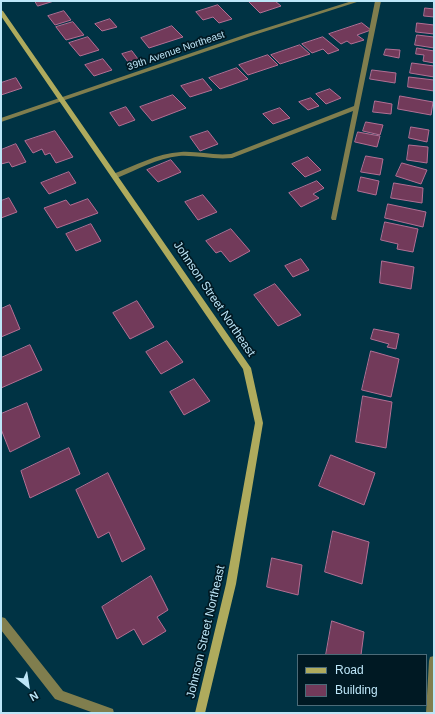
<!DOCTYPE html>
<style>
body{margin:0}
#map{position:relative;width:435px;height:714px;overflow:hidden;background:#034;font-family:Helvetica,sans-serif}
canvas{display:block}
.frame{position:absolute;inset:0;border:2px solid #bde6f8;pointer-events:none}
.legend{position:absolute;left:297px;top:654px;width:130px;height:52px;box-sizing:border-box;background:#001923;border:1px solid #4c6b78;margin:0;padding:5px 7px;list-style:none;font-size:12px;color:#bde6f8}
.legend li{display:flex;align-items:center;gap:8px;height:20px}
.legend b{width:20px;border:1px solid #4c6b78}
.north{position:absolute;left:8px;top:666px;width:40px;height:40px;-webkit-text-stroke:3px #001923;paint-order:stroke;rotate:150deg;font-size:11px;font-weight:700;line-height:16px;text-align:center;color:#bde6f8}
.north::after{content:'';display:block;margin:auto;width:14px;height:18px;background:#bde6f8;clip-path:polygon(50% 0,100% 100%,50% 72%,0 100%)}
</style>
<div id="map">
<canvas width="435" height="714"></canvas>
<div class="frame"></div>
<ul class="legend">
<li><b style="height:5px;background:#afab5d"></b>Road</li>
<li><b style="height:11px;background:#723a5a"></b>Building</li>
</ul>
<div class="north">N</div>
</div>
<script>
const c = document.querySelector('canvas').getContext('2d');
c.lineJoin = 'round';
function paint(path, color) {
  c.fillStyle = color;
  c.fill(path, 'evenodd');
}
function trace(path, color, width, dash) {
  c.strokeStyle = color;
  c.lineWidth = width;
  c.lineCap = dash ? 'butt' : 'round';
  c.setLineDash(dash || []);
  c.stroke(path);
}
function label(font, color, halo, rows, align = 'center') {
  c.font = font + ' Helvetica,sans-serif';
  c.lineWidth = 3.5;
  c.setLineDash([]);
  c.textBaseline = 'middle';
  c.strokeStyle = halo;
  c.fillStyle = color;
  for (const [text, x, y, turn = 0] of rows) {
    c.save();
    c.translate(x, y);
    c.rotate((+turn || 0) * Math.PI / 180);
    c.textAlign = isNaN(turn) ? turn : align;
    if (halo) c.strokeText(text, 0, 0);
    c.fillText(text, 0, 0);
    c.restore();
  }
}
const building = new Path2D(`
 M 35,1 L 54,1 L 38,6 Z
 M 253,1 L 275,1 L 281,6 L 260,13 L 249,2 Z
 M 218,5 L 232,19 L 219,23 L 213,17 L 203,20 L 196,12 Z
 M 425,8 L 434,9 L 434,17 L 424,16 Z
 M 64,11 L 71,20 L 55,25 L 48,16 Z
 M 110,19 L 117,27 L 102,31 L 95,24 Z
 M 73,22 L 84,35 L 66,40 L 56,27 Z
 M 362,23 L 371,30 L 357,35 L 364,40 L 351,44 L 347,41 L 341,44 L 329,34 Z
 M 417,23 L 434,25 L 434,34 L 416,32 Z
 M 172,26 L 183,37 L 149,48 L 141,38 Z
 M 417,35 L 434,37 L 434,48 L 415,45 Z
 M 88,37 L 99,50 L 80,56 L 69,43 Z
 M 323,37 L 339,50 L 328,54 L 323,49 L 312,53 L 302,44 Z
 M 300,45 L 310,54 L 280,64 L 271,55 Z
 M 417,48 L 434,51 L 434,63 L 423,61 L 424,55 L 416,54 Z
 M 386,49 L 400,50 L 399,58 L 384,55 Z
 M 132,51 L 138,59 L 128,62 L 122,54 Z
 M 268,55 L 278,65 L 248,75 L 239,65 Z
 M 103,59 L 112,70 L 94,76 L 85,65 Z
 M 412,63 L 434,66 L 434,77 L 410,73 Z
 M 237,68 L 248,79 L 220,89 L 209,78 Z
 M 372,70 L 396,73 L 395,83 L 370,79 Z
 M 409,77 L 434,80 L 434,91 L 408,87 Z
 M 16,78 L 22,88 L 1,95 L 1,83 Z
 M 203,79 L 212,90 L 190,97 L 181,86 Z
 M 330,89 L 341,98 L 326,104 L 316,94 Z
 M 173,95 L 186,108 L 152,121 L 140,107 Z
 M 400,96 L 433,102 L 431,115 L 398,109 Z
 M 311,98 L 319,106 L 308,110 L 299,102 Z
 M 375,101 L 392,104 L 391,114 L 373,112 Z
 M 126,107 L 135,120 L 119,126 L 110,113 Z
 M 280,108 L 290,118 L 273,124 L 263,114 Z
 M 366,122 L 383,125 L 380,135 L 363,131 Z
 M 411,127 L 429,130 L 427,142 L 409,138 Z
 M 55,131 L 73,157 L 56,163 L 50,153 L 45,155 L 42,149 L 33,153 L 25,141 Z
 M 208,131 L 218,144 L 200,151 L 190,137 Z
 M 358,132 L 380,136 L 377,147 L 355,142 Z
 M 16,144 L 26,162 L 12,167 L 9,162 L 1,164 L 1,150 Z
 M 409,145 L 428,147 L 427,163 L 407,160 Z
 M 366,156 L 383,159 L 380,175 L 361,172 Z
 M 308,157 L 321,170 L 305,177 L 292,164 Z
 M 171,160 L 181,172 L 158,182 L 147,170 Z
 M 402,163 L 427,170 L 421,184 L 396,176 Z
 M 69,172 L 76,183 L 49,194 L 41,183 Z
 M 361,177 L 379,181 L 376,195 L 358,191 Z
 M 317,181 L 324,188 L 313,194 L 319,198 L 301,207 L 289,193 Z
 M 394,183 L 423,188 L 422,203 L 391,198 Z
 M 203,195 L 217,212 L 198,220 L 185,202 Z
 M 9,198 L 17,212 L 1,218 L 1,201 Z
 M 88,199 L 98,213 L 57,228 L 44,208 L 66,200 L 70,205 Z
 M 388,204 L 426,212 L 423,227 L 385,218 Z
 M 385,222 L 418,229 L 413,252 L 397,249 L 398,244 L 381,240 Z
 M 91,224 L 101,241 L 76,251 L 66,234 Z
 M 231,229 L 250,251 L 230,262 L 221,251 L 216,253 L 206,241 Z
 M 301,259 L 309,270 L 293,277 L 285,266 Z
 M 382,261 L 414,267 L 411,289 L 380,283 Z
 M 275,284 L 301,315 L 278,326 L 254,295 Z
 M 137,301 L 154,327 L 130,339 L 113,313 Z
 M 10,305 L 20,329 L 1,337 L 1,309 Z
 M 374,329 L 399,334 L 396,349 L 387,347 L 389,344 L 371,339 Z
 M 167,341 L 183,362 L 161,374 L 146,352 Z
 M 30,345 L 42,370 L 1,388 L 1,358 Z
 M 371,351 L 399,359 L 391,397 L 362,390 Z
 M 194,379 L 210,401 L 184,415 L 170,392 Z
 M 363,396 L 392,402 L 386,448 L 356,442 Z
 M 27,403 L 40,437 L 10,452 L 1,429 L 1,414 Z
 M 69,448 L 80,474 L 30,498 L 21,471 Z
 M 331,455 L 375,473 L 364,505 L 319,486 Z
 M 108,473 L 145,549 L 122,562 L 109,532 L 98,538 L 76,490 Z
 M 333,531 L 369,542 L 362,584 L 325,572 Z
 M 272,558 L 302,565 L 298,595 L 267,587 Z
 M 151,576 L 168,610 L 157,617 L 166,631 L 143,645 L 134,629 L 117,639 L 102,607 Z
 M 332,621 L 364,632 L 361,655 L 326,655 Z`);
paint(building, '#723a5a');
trace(building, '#b26f94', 1);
paint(new Path2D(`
 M 375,1 L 381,1 L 336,220 L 332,220 L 331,218 L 353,111 L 232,158 C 214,160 197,155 179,156 C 157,158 137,170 117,178 L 113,178 L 113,174 C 135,166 157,153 181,152 C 198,151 214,156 231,154 L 354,106 Z`), '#807e4e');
paint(new Path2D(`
 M 352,1 L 360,1 L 251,36 L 1,122 L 1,118 L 247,34 Z
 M 1,617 L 5,618 L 63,691 L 113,709 L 114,713 L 94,713 L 55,699 L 1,630 Z
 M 434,656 L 434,713 L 426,713 L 429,661 L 430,657 Z`), '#807e4e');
paint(new Path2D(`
 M 1,10 L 3,11 L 251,368 L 263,423 L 236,584 L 205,713 L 195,713 L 226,584 L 255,423 L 243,369 L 1,16 Z`), '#afab5d');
label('10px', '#bde6f8', '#001923', [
 ["39th Avenue Northeast",176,51,-19]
]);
label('12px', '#bde6f8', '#001923', [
 ["Johnson Street Northeast",214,299,56],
 ["Johnson Street Northeast",206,632,-77]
]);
</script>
